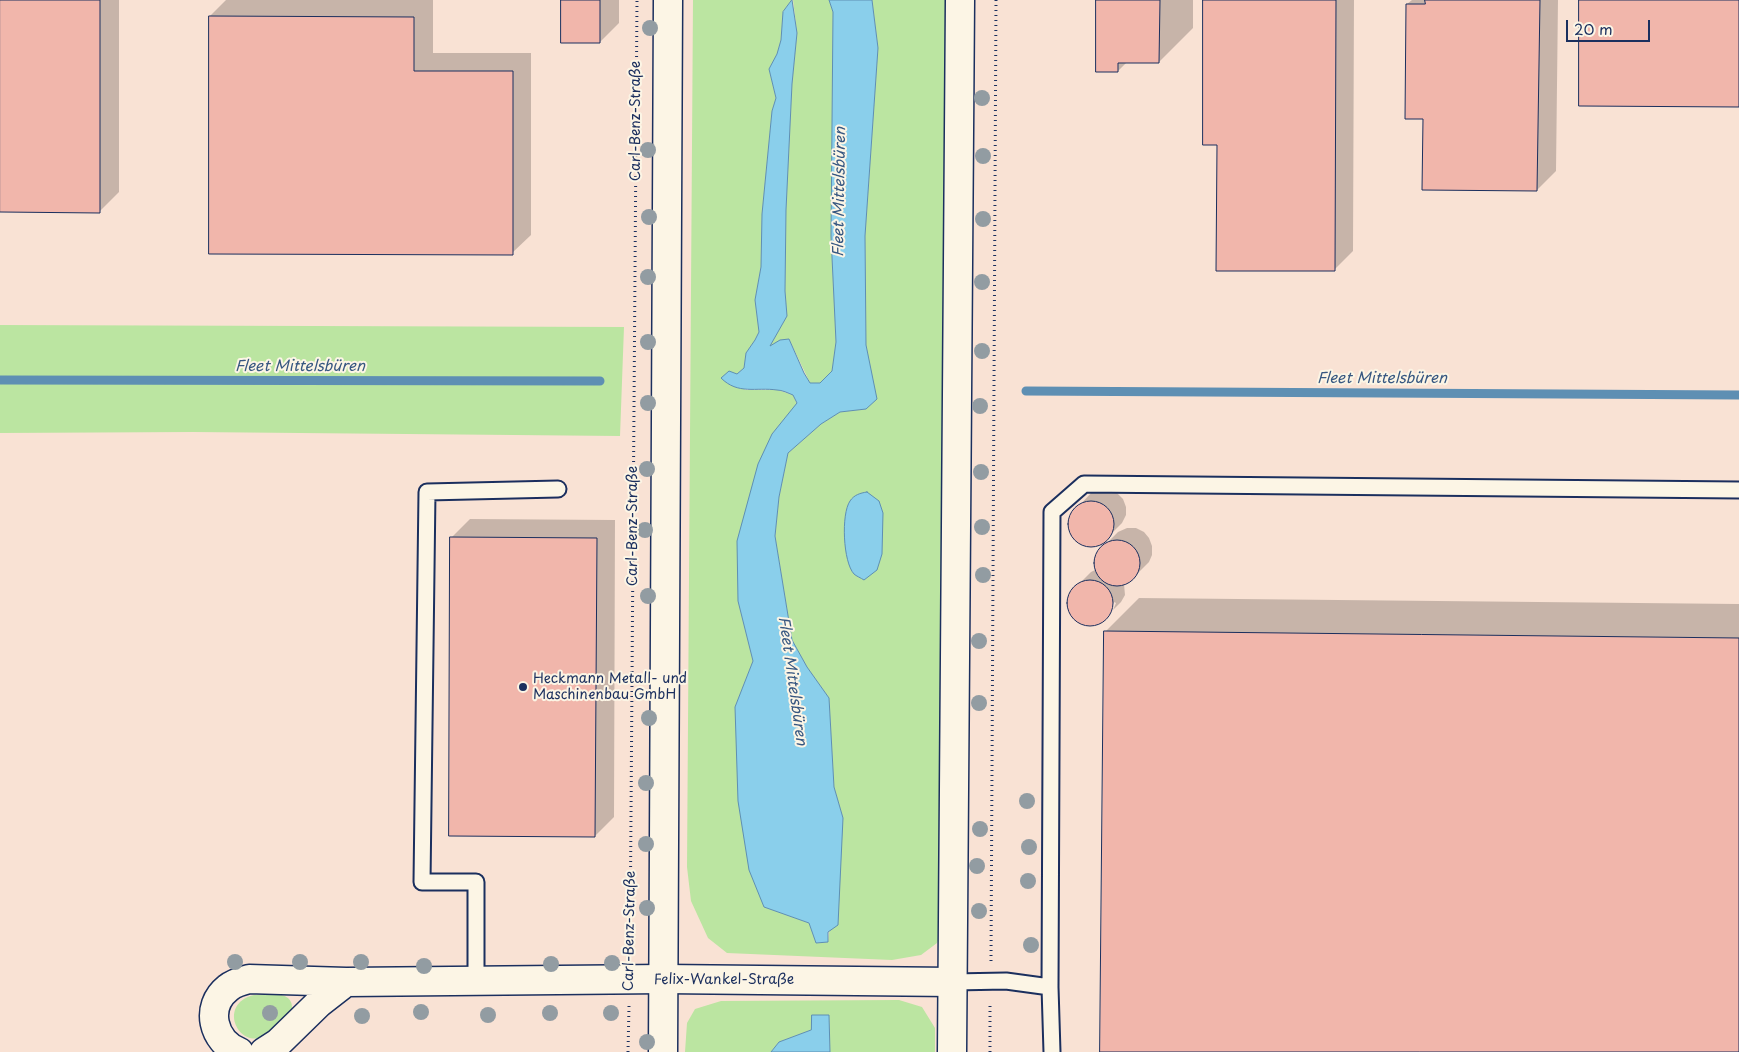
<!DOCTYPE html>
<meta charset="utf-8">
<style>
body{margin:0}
#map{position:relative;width:1739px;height:1052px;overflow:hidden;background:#fcf5e5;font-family:"Playpen Sans",sans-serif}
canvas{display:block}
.scale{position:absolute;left:1566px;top:20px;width:84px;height:22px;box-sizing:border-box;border:2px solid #1b2f5e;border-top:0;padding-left:6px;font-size:15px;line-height:18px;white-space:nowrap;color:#1b2f5e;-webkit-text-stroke:4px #fcf5e5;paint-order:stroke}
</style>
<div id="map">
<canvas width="1739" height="1052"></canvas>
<div class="scale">20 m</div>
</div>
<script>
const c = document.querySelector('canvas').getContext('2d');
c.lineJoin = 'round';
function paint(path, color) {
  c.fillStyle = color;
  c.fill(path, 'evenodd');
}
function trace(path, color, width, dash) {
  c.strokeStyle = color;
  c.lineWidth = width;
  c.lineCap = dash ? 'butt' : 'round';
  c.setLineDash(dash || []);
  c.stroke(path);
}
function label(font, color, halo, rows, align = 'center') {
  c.font = font + ' "Playpen Sans",sans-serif';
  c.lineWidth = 4;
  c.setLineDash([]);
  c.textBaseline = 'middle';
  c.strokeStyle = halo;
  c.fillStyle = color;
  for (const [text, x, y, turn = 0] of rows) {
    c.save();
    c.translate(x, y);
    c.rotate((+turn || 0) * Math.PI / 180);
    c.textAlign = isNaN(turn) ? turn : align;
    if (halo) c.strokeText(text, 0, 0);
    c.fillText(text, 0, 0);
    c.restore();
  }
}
paint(new Path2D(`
 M 0,0 L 1739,0 L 1739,1052 L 0,1052 Z`), '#f9e2d4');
paint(new Path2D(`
 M 693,0 L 792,0 L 783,12 L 781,40 L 777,54 L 769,69 L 776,98 L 772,111 L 762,214 L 761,267 L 755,300 L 759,332 L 755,340 L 746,353 L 744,368 L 737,374 L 745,390 L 778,390 L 793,395 L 797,404 L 772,434 L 738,601 L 753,661 L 735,707 L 764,907 L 809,923 L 816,943 L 828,942 L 843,818 L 834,787 L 829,698 L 807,667 L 792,640 L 775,536 L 779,497 L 788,453 L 821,424 L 840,412 L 866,409 L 876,399 L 866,345 L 865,236 L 878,48 L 872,0 L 947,0 L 945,924 L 937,943 L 921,955 L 892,960 L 727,953 L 708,938 L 691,901 L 687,867 Z
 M 793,0 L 829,0 L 833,12 L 831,236 L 836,342 L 832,371 L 820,383 L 810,383 L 789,339 L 769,347 L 787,316 L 785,291 L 786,210 L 792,84 L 797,33 Z
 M 0,325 L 624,327 L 620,436 L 193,432 L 0,433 Z
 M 254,995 C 268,995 294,989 292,1010 C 284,1018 276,1029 267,1035 C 239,1052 216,1004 254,995 Z
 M 899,1000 L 922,1007 L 935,1028 L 935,1052 L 830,1052 L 829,1015 L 813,1015 L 811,1030 L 779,1042 L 771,1052 L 685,1052 L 687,1023 L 695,1009 L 721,1001 Z`), '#bbe5a1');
const water = new Path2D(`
 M 792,0 L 797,33 L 792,84 L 786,210 L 785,291 L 787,316 L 770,346 L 780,340 L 789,339 L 804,373 L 810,383 L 820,383 L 832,371 L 836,342 L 831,236 L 833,12 L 829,0 L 872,0 L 878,48 L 865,236 L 866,345 L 877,399 L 866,409 L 840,412 L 821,424 L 788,453 L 779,497 L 775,536 L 792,640 L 807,667 L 829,698 L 834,787 L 843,818 L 838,925 L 828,932 L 828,942 L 816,943 L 809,923 L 764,907 L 749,870 L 738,801 L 735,707 L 753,661 L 738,601 L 737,541 L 758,464 L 772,434 L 797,403 L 793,395 C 788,393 782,390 777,390 C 756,387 738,395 721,378 L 729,371 L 737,374 L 744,368 L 746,353 L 755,340 L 759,332 L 755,300 L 761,267 L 762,214 L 772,111 L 776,98 L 769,69 L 777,54 L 781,40 L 783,12 Z
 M 867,492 L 879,501 L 883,513 L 882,554 L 877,570 L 864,580 C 861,578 856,576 854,574 C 843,562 841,514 850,501 C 854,495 860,493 867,492 Z
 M 812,1015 L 829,1015 L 830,1052 L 771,1052 L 779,1042 L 811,1030 Z`);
paint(water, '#8acfeb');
trace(water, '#5e8fb3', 1);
paint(new Path2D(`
 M 0,0 L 119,0 L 119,192 L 100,211 L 0,211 Z
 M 226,0 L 433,0 L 433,53 L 531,53 L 531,235 L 512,253 L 210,16 Z
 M 563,0 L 619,0 L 619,23 L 600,42 Z
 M 1098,0 L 1193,0 L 1193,28 L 1159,62 L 1127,62 L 1118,71 Z
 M 1205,0 L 1354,0 L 1353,251 L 1334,270 L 1218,144 Z
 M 1412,0 L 1558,0 L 1556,171 L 1537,190 L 1425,118 L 1407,4 Z
 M 1100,489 L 1109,489 L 1117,493 L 1123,499 L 1126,507 L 1126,515 L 1122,523 L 1103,542 L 1095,545 L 1087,545 L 1080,542 L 1074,537 L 1070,529 L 1070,521 L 1073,513 L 1079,506 L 1092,492 Z
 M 470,519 L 615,520 L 614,817 L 595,836 L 451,538 Z
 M 1127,528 L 1136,528 L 1144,532 L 1149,538 L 1152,546 L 1152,555 L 1149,562 L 1129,582 L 1124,584 L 1125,595 L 1121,602 L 1113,610 L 1116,603 L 1114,602 L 1109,612 L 1111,612 L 1102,621 L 1094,624 L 1086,625 L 1079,622 L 1073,616 L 1069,609 L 1068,601 L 1071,592 L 1091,572 L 1097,569 L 1096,561 L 1099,552 L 1105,545 L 1118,532 Z
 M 1139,598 L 1739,604 L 1739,1052 L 1101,1052 L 1105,632 Z`), '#0003');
trace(new Path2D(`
 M 0,380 L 600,381
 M 1026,391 L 1739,395`), '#5e8fb3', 9);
const building = new Path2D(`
 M 0,0 L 100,0 L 100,213 L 0,212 Z
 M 561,0 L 600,0 L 600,43 L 561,43 Z
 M 1096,0 L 1160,0 L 1159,63 L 1118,63 L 1118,72 L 1096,72 Z
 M 1203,0 L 1336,0 L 1335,271 L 1216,271 L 1217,145 L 1203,145 Z
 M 1425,0 L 1540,0 L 1537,191 L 1422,190 L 1423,119 L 1405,119 L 1406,4 L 1425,4 Z
 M 1579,0 L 1739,0 L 1739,107 L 1579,106 Z
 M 209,16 L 414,17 L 414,71 L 513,71 L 513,255 L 209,254 Z
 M1068 524a23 23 0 1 1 46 0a23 23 0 1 1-46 0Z
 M 450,537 L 597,538 L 595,837 L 449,836 Z
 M1094 563a23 23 0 1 1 46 0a23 23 0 1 1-46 0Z
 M1067 603a23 23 0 1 1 46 0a23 23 0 1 1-46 0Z
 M 1104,631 L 1739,638 L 1739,1052 L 1100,1052 Z`);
paint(building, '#f1b6ab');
trace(building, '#1b2f5e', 1);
const service = new Path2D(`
 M 476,979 L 476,882 L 422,882 L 427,492 L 558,489
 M 953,982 L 1006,981 L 1050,987
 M 1052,1052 L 1050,987 L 1052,512 L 1084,484 L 1739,490`);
const minor = new Path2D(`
 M 239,1052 C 213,1041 204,1007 228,988 C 234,983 241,981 249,979 L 346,982 L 664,979 L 953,982
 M 264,1052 L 278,1043 L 319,1003 L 346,982`);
const tertiary = new Path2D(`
 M 663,1052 L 668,0
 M 952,1052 L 960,0`);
trace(service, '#1b2f5e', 19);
trace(minor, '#1b2f5e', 31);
trace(tertiary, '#1b2f5e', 31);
trace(new Path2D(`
 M 630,952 L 637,0
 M 991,961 L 996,0
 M 628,1052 L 629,1006
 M 990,1052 L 990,1003`), '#1b2f5e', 3, [1, 4]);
trace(service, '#fcf5e5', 15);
trace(minor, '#fcf5e5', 28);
trace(tertiary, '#fcf5e5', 28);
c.fillStyle = '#929ca2';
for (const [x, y] of [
 [650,28],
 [982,98],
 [648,150],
 [983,156],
 [649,217],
 [983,219],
 [648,277],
 [982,282],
 [648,342],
 [982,351],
 [648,403],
 [980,406],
 [647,469],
 [981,472],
 [982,527],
 [645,530],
 [983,575],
 [648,596],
 [979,641],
 [979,703],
 [649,718],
 [646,783],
 [1027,801],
 [980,829],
 [646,844],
 [1029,847],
 [977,866],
 [1028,881],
 [647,908],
 [979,911],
 [1031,945],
 [235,962],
 [300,962],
 [361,962],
 [612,963],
 [551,964],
 [424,966],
 [421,1012],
 [270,1013],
 [550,1013],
 [611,1013],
 [488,1015],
 [362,1016],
 [647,1042]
]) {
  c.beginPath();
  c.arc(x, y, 8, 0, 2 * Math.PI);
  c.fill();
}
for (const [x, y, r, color] of [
 [523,687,5,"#1b2f5e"]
]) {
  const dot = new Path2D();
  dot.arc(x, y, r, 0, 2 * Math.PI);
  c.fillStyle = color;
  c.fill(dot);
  trace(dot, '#fcf5e5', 2);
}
label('14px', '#1b2f5e', '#fcf5e5', [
 ["Carl-Benz-Straße",636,121,-90],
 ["Carl-Benz-Straße",633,526,-90],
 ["Carl-Benz-Straße",630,931,-89],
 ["Felix-Wankel-Straße",724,980]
]);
label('14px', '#1b2f5e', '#fcf5e5', [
 ["Heckmann Metall- und",533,679],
 ["Maschinenbau GmbH",533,695]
], 'left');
label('italic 15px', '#375781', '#fcf5e5', [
 ["Fleet Mittelsbüren",840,192,-89],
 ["Fleet Mittelsbüren",300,367],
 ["Fleet Mittelsbüren",1382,379],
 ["Fleet Mittelsbüren",792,681,82]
]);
</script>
